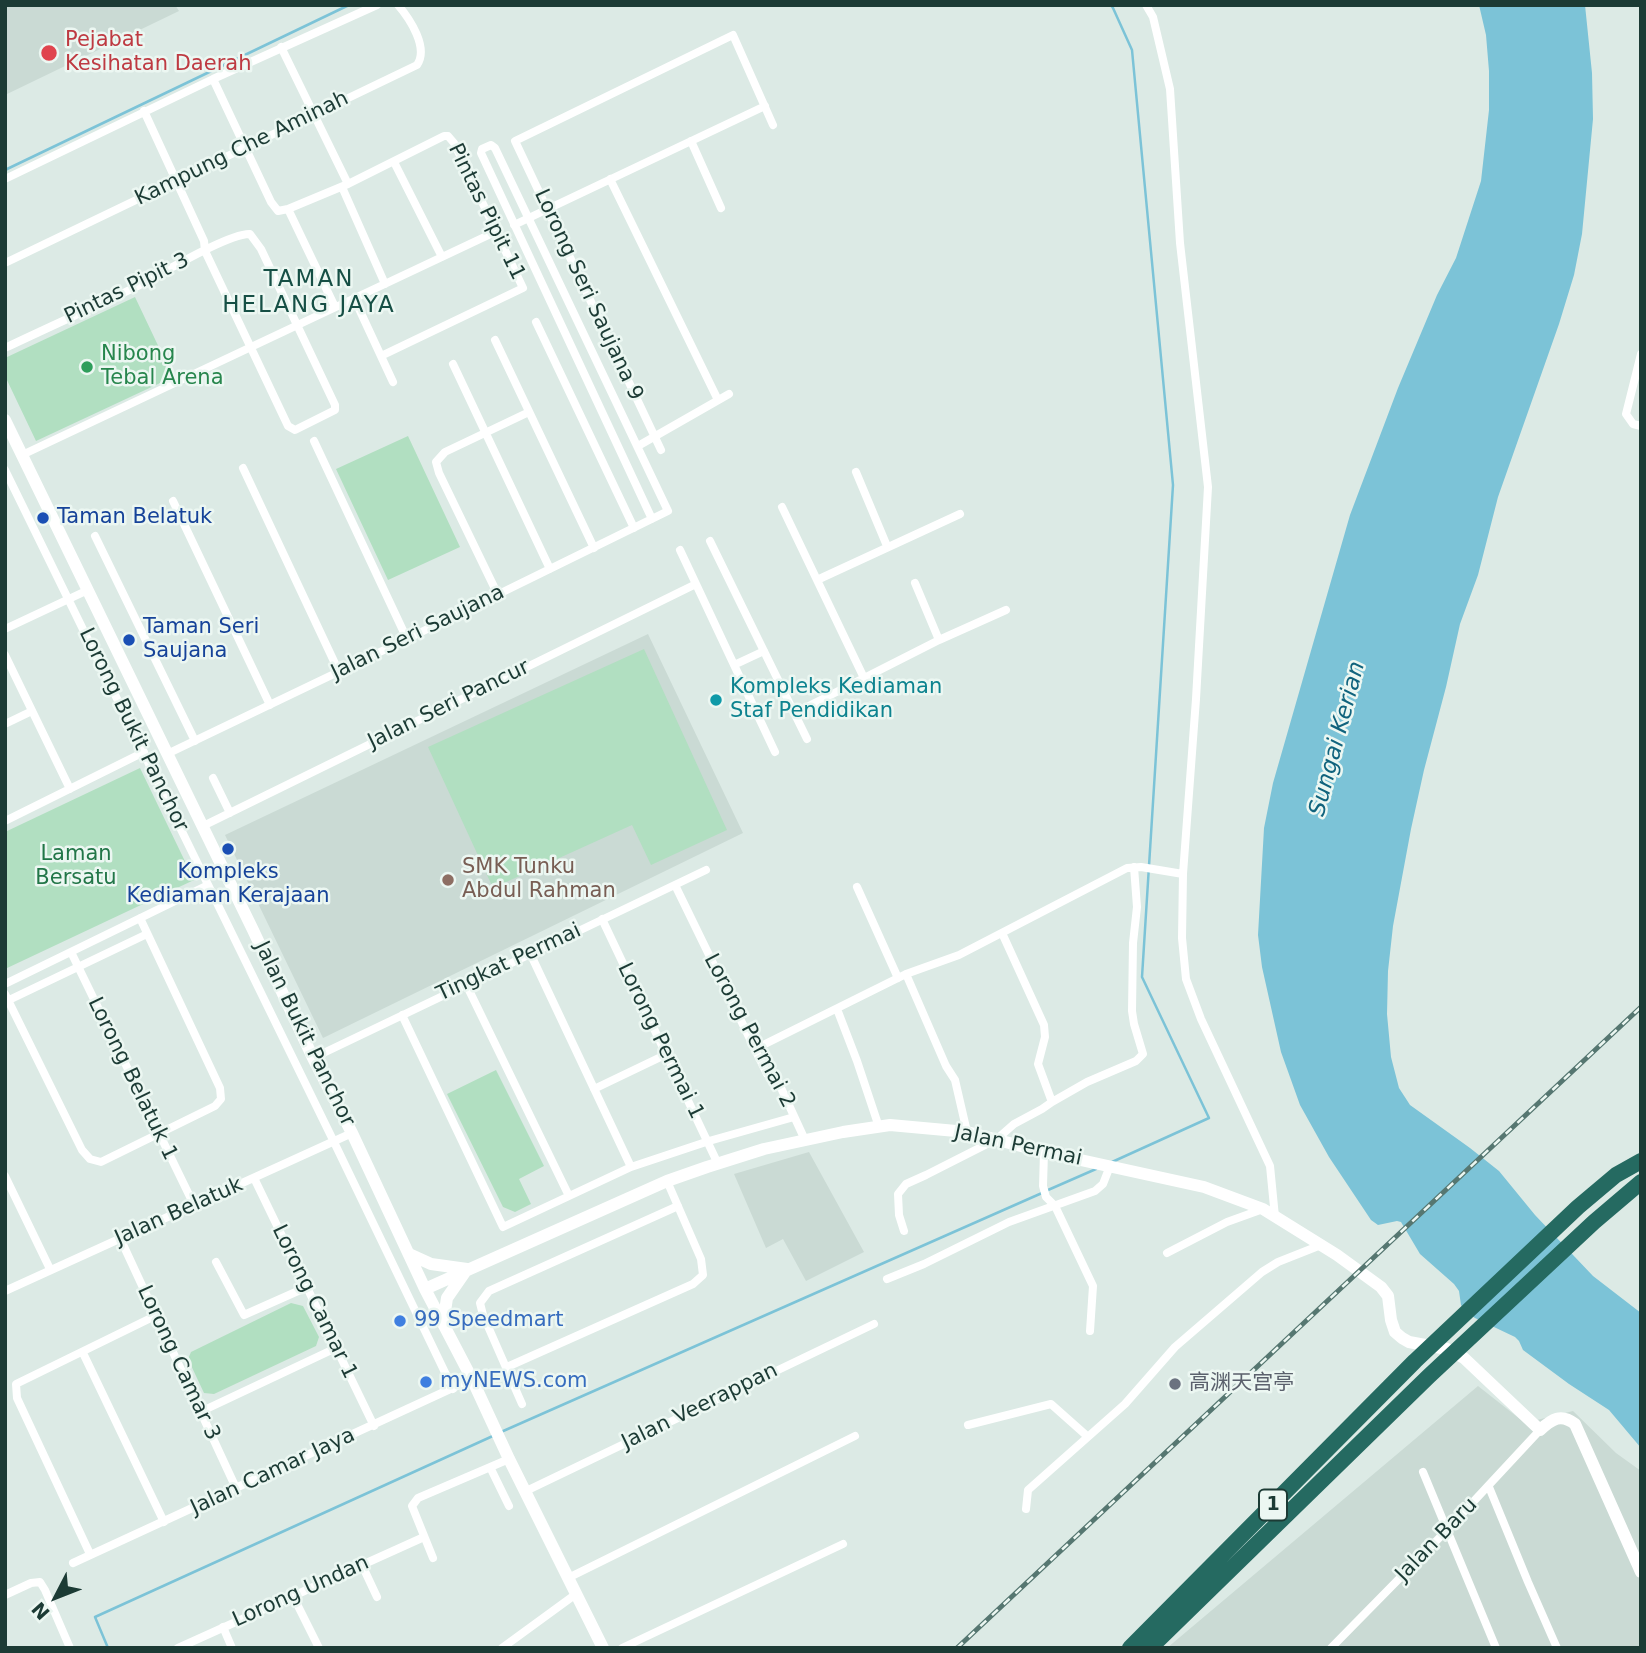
<!DOCTYPE html>
<meta charset="utf-8">
<style>
body{margin:0}
#map{position:relative;width:1646px;height:1653px;overflow:hidden;background:#dceae5;font-family:"DejaVu Sans",sans-serif}
canvas{display:block}
.frame{position:absolute;inset:0;border:7px solid #1c3b35;pointer-events:none}
.north{position:absolute;left:21px;top:1562px;width:70px;height:70px;-webkit-text-stroke:5px #ecf7f2;paint-order:stroke;rotate:228deg;font-size:19px;font-weight:700;line-height:28px;text-align:center;color:#1c3b35}
.north::after{content:'';display:block;margin:auto;width:24px;height:32px;background:#1c3b35;clip-path:polygon(50% 0,100% 100%,50% 72%,0 100%)}
</style>
<div id="map">
<canvas width="1646" height="1653"></canvas>
<div class="frame"></div>
<div class="north">N</div>
</div>
<script>
const c = document.querySelector('canvas').getContext('2d');
c.lineJoin = 'round';
function paint(path, color) {
  c.fillStyle = color;
  c.fill(path, 'evenodd');
}
function trace(path, color, width, dash) {
  c.strokeStyle = color;
  c.lineWidth = width;
  c.lineCap = dash ? 'butt' : 'round';
  c.setLineDash(dash || []);
  c.stroke(path);
}
function label(font, color, halo, rows, align = 'center') {
  c.font = font + ' "DejaVu Sans","Noto Sans SC",sans-serif';
  c.lineWidth = 5;
  c.setLineDash([]);
  c.textBaseline = 'middle';
  c.strokeStyle = halo;
  c.fillStyle = color;
  for (const [text, x, y, turn = 0] of rows) {
    c.save();
    c.translate(x, y);
    c.rotate((+turn || 0) * Math.PI / 180);
    c.textAlign = isNaN(turn) ? turn : align;
    if (halo) c.strokeText(text, 0, 0);
    c.fillText(text, 0, 0);
    c.restore();
  }
}
paint(new Path2D(`
 M 5,5 L 175,5 L 179,11 L 5,95 Z
 M 648,634 L 743,833 L 323,1038 L 225,835 Z
 M 809,1152 L 864,1252 L 806,1281 L 783,1239 L 766,1248 L 734,1174 Z
 M 1478,1386 L 1525,1423 L 1573,1411 L 1616,1453 L 1641,1471 L 1641,1648 L 1167,1648 Z`), '#cadad4');
paint(new Path2D(`
 M 135,297 L 173,377 L 36,441 L 5,376 L 5,358 Z
 M 408,436 L 460,547 L 388,580 L 336,469 Z
 M 644,649 L 727,830 L 651,865 L 632,825 L 493,888 L 428,747 Z
 M 140,768 L 194,880 L 5,969 L 5,832 Z
 M 496,1070 L 544,1166 L 519,1179 L 531,1204 L 515,1212 L 503,1207 L 447,1094 Z
 M 291,1303 L 303,1306 L 319,1337 L 316,1346 L 214,1394 L 204,1393 L 188,1359 L 191,1352 Z`), '#b1dfc1');
paint(new Path2D(`
 M 1479,5 L 1585,5 L 1592,73 L 1593,119 L 1582,234 L 1574,275 L 1559,324 L 1498,497 L 1478,575 L 1460,624 L 1446,687 L 1424,770 L 1411,829 L 1393,926 L 1388,971 L 1387,1014 L 1391,1057 L 1399,1088 L 1410,1105 L 1470,1148 L 1499,1171 L 1535,1215 L 1593,1276 L 1641,1313 L 1641,1448 L 1609,1410 L 1569,1384 L 1523,1350 L 1519,1341 L 1515,1337 L 1475,1318 L 1465,1311 L 1461,1305 L 1459,1291 L 1454,1284 L 1420,1254 L 1401,1222 L 1397,1221 L 1378,1225 L 1371,1220 L 1329,1157 L 1300,1105 L 1281,1052 L 1262,967 L 1258,935 L 1264,828 L 1273,783 L 1350,515 L 1398,388 L 1437,295 L 1456,258 L 1481,181 L 1489,110 L 1489,71 L 1486,35 Z`), '#7cc3d7');
trace(new Path2D(`
 M 1111,5 L 1113,8 L 1132,50 L 1173,485 L 1142,977 L 1209,1118 L 1112,1162
 M 5,170 L 349,5
 M 1048,1190 L 1096,1169
 M 501,1432 L 1042,1193
 M 108,1648 L 95,1617 L 495,1435`), '#7cc3d7', 2.5);
trace(new Path2D(`
 M 1146,5 L 1153,17 L 1170,89 L 1180,243 L 1208,487 L 1196,699 L 1183,874 L 1182,938 L 1186,979 L 1201,1019 L 1270,1166 L 1275,1217
 M 281,47 L 348,184
 M 213,79 L 271,202 L 278,211 L 288,209 L 348,184 L 444,136 L 448,136 L 454,143 L 523,288 L 381,356
 M 691,141 L 721,208
 M 394,162 L 442,257
 M 5,179 L 213,79 L 377,5
 M 610,179 L 718,400
 M 342,187 L 385,284
 M 288,209 L 335,307
 M 514,225 L 765,106
 M 5,263 L 417,65 C 429,48 410,19 398,5
 M 354,298 L 393,382
 M 536,322 L 634,528
 M 495,340 L 594,548
 M 5,348 C 49,327 94,307 138,286 C 161,274 229,233 250,234 L 261,249 L 335,405 L 335,410 L 295,430 L 288,426 L 205,251 L 204,241 L 144,111
 M 1641,354 L 1626,414 L 1633,424 L 1641,426
 M 453,364 L 550,569
 M 314,441 L 407,639
 M 638,446 L 729,394
 M 661,450 L 515,141 L 733,35 L 773,125
 M 22,455 L 495,232
 M 243,468 L 339,672
 M 5,470 L 334,1142 L 453,1389
 M 856,472 L 887,546
 M 173,501 L 270,705
 M 782,507 L 864,678
 M 95,536 L 195,741
 M 710,541 L 807,739
 M 680,550 L 775,752
 M 817,580 L 960,514
 M 915,583 L 939,640
 M 498,595 L 439,473 L 436,462 L 445,452 L 529,412
 M 5,629 L 88,590
 M 5,655 L 70,789
 M 734,665 L 764,651
 M 795,713 L 939,640 L 1006,610
 M 5,724 L 32,711
 M 167,754 L 407,639 L 668,511 L 495,148 L 491,145 L 482,149 L 481,153 L 652,519
 M 213,778 L 230,813
 M 5,821 L 144,752
 M 203,826 L 696,584
 M 675,885 L 767,1074 L 776,1077 L 805,1140
 M 857,887 L 898,978
 M 602,919 L 718,1164
 M 1002,933 L 1044,1025 L 1045,1037 L 1038,1064 L 1052,1102
 M 71,952 L 194,1205
 M 530,953 L 631,1167
 M 906,974 L 946,1066 L 955,1080 L 967,1132
 M 5,984 L 208,885
 M 466,984 L 569,1196
 M 5,994 L 82,1150 L 90,1159 L 101,1162 L 215,1106 L 221,1099 L 220,1088 L 140,918
 M 9,1000 L 147,934
 M 837,1009 L 857,1061 L 879,1127
 M 402,1015 L 503,1227 L 631,1167 L 709,1141 L 794,1117
 M 755,1049 L 906,974 L 959,955 L 1127,868 L 1141,867 L 1183,874
 M 313,1058 L 706,870
 M 594,1089 L 667,1054
 M 1044,1152 L 1043,1186 L 1046,1197 L 1055,1206 L 1093,1286 L 1090,1331
 M 5,1176 L 50,1269
 M 254,1178 L 374,1426
 M 904,1231 L 899,1215 L 898,1194 L 906,1184 L 926,1175 L 997,1139 L 1014,1124 L 1042,1109 L 1052,1102 L 1087,1082 L 1136,1061 L 1143,1054 L 1134,1024 L 1132,1011 L 1133,943 L 1137,907 L 1134,867
 M 120,1238 L 236,1488
 M 1167,1253 L 1227,1222 L 1263,1209
 M 216,1262 L 244,1315 L 307,1287
 M 887,1279 L 924,1264 L 1009,1222 L 1095,1191 L 1103,1184 L 1110,1166
 M 5,1291 L 352,1133
 M 83,1353 L 164,1522
 M 507,1367 L 693,1284 L 703,1275 L 701,1259 L 667,1181
 M 522,1404 L 483,1315 L 480,1303 L 489,1291 L 678,1206
 M 200,1412 L 336,1348
 M 968,1425 L 1051,1404 L 1087,1436
 M 490,1467 L 509,1506
 M 1423,1472 L 1496,1648
 M 1489,1487 L 1528,1582 L 1557,1648
 M 526,1491 L 874,1324
 M 1026,1509 L 1028,1490 L 1125,1404 L 1175,1347 L 1262,1272 L 1278,1262 L 1321,1245
 M 90,1554 L 17,1398 L 16,1384 L 155,1316
 M 433,1558 L 412,1506 L 418,1498 L 509,1459
 M 73,1563 L 472,1379
 M 362,1565 L 377,1597
 M 568,1578 L 855,1436
 M 5,1595 L 31,1583 L 40,1582 L 45,1590 L 70,1648
 M 293,1596 L 319,1648
 M 223,1627 L 232,1648
 M 178,1648 L 424,1537
 M 502,1648 L 576,1594
 M 622,1648 L 843,1544
 M 1331,1648 L 1447,1530 L 1540,1430`), '#fff', 8);
trace(new Path2D(`
 M 5,420 L 253,930 L 313,1058 L 352,1133 L 425,1289 L 472,1379 L 509,1459 L 603,1648
 M 409,1254 L 431,1264 L 467,1269
 M 425,1289 L 667,1181 L 707,1167 L 764,1149 L 843,1132 L 890,1125 L 967,1132 L 1044,1152 L 1204,1187 L 1263,1209 L 1337,1255 L 1381,1287 L 1388,1296 L 1391,1320 L 1395,1332 L 1402,1338 L 1409,1342 L 1447,1349 L 1464,1358 L 1540,1430 C 1552,1419 1561,1413 1575,1424 L 1641,1572
 M 443,1324 L 447,1298 L 465,1272`), '#fff', 12);
trace(new Path2D(`
 M 1130,1648 L 1415,1361 L 1578,1207 L 1616,1175 L 1641,1161
 M 1150,1648 L 1429,1376 L 1594,1222 L 1641,1182`), '#256a61', 16);
const rail = new Path2D(`
 M 957,1648 L 1641,1007`);
trace(rail, '#567771', 5);
trace(rail, '#ecf7f2', 2.5, [8]);
for (const [x, y, r, color] of [
 [49,53,9,"#e0444e"],
 [87,367,7,"#2e9e5b"],
 [43,518,7,"#1a4fb4"],
 [129,640,7,"#1a4fb4"],
 [716,700,7,"#0f9aa8"],
 [228,849,7,"#1a4fb4"],
 [448,880,7,"#8d6e63"],
 [400,1321,7,"#3f7fe0"],
 [426,1382,7,"#3f7fe0"],
 [1175,1384,7,"#6b7280"]
]) {
  const dot = new Path2D();
  dot.arc(x, y, r, 0, 2 * Math.PI);
  c.fillStyle = color;
  c.fill(dot);
  trace(dot, '#ecf7f2', 2.5);
}
for (const [x, y, w] of [
 [1273,1505,28]
]) {
  const box = new Path2D();
  box.roundRect(x - w / 2, y - 15.5, w, 31, 5);
  c.fillStyle = '#ecf7f2';
  c.fill(box);
  trace(box, '#1c3b35', 2);
}
label('bold 19px', '#1c3b35', null, [
 ["1",1273,1505]
]);
label('21px', '#be3a42', '#ecf7f2', [
 ["Pejabat",65,41],
 ["Kesihatan Daerah",65,65]
], 'left');
label('21px', '#1c3b35', '#ecf7f2', [
 ["Kampung Che Aminah",242,149,-26],
 ["Pintas Pipit 11",486,212,64],
 ["Pintas Pipit 3",127,289,-26],
 ["Lorong Seri Saujana 9",588,295,65],
 ["Jalan Seri Saujana",418,633,-26],
 ["Jalan Seri Pancur",449,705,-26],
 ["Lorong Bukit Panchor",133,730,64],
 ["Tingkat Permai",509,963,-25],
 ["Lorong Permai 2",749,1031,62],
 ["Jalan Bukit Panchor",304,1034,64],
 ["Lorong Permai 1",660,1041,64],
 ["Lorong Belatuk 1",132,1079,64],
 ["Jalan Permai",1018,1146,12],
 ["Jalan Belatuk",179,1212,-24],
 ["Lorong Camar 1",314,1302,64],
 ["Lorong Camar 3",178,1363,65],
 ["Jalan Veerappan",700,1407,-26],
 ["Jalan Camar Jaya",273,1472,-25],
 ["Jalan Baru",1437,1540,-46],
 ["Lorong Undan",301,1592,-24]
]);
label('21px', '#27864d', '#ecf7f2', [
 ["Nibong",101,355],
 ["Tebal Arena",101,379]
], 'left');
label('21px', '#164399', '#ecf7f2', [
 ["Taman Belatuk",57,518],
 ["Taman Seri",143,628],
 ["Saujana",143,652],
 ["Kompleks",228,873,"center"],
 ["Kediaman Kerajaan",228,897,"center"]
], 'left');
label('21px', '#0d838f', '#ecf7f2', [
 ["Kompleks Kediaman",730,688],
 ["Staf Pendidikan",730,712]
], 'left');
label('21px', '#227648', '#ecf7f2', [
 ["Laman",76,855],
 ["Bersatu",76,879]
]);
label('21px', '#785e54', '#ecf7f2', [
 ["SMK Tunku",462,868],
 ["Abdul Rahman",462,892]
], 'left');
label('21px', '#366cbe', '#ecf7f2', [
 ["99 Speedmart",414,1321],
 ["myNEWS.com",440,1382]
], 'left');
label('21px', '#5b616d', '#ecf7f2', [
 ["高渊天宫亭",1189,1384]
], 'left');
c.letterSpacing = '2px';
label('23px', '#164f45', '#ecf7f2', [
 ["TAMAN",309,280],
 ["HELANG JAYA",309,306]
]);
c.letterSpacing = '0px';
label('italic 23px', '#10637d', '#ecf7f2', [
 ["Sungai Kerian",1338,739,-75]
]);
</script>
